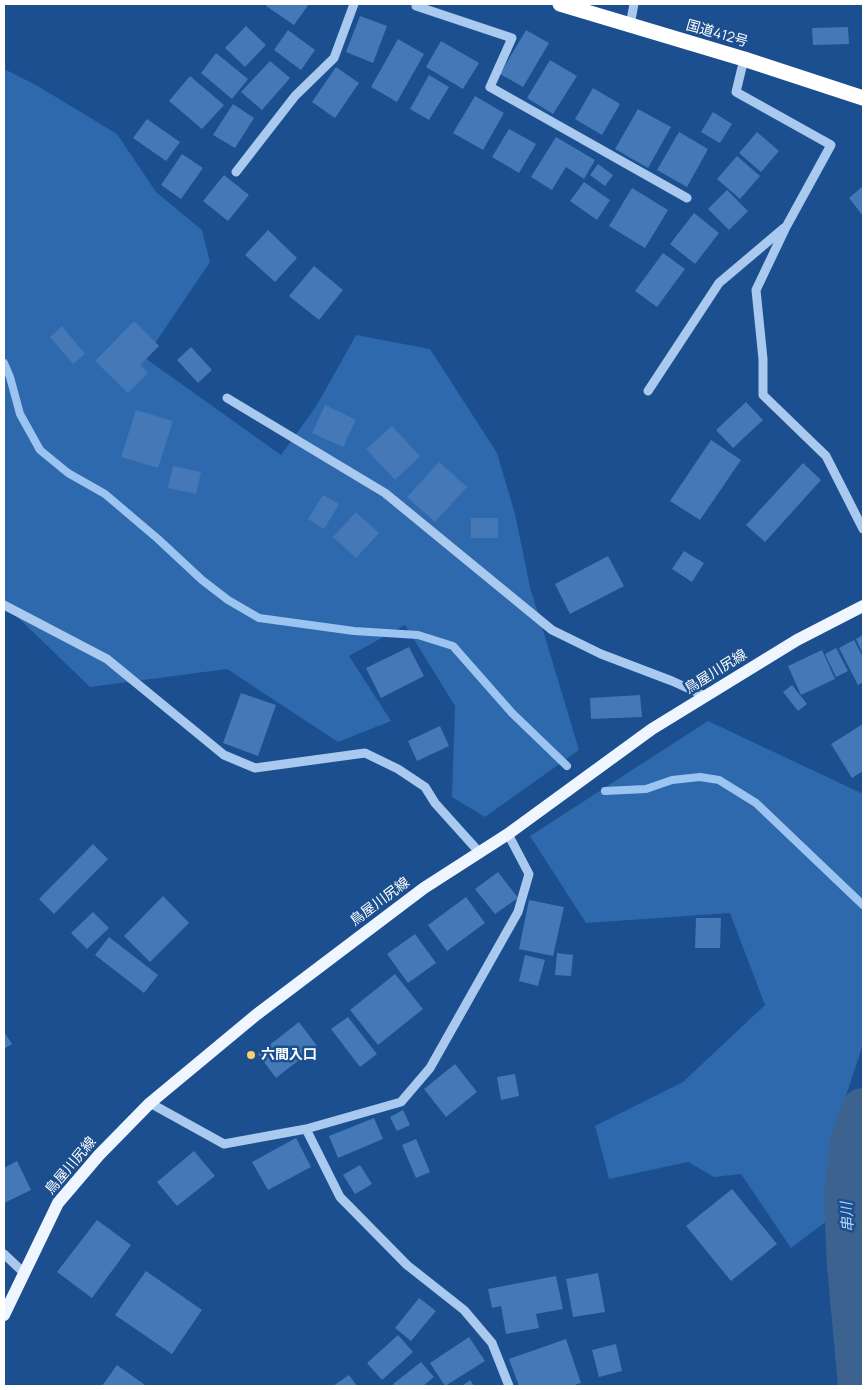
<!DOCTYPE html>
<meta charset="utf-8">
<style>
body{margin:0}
#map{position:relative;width:867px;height:1390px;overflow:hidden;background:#1b4f8f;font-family:Manrope,sans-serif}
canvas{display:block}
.frame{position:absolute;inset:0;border:5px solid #fff;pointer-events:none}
</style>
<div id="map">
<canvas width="867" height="1390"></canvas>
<div class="frame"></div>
</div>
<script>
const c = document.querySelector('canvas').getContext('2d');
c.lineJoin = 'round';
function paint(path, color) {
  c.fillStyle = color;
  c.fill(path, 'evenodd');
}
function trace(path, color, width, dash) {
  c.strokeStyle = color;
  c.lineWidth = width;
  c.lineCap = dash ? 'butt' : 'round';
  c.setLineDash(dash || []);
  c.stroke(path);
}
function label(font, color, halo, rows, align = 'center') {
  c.font = font + ' Manrope,"Noto Sans JP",sans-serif';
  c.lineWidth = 5;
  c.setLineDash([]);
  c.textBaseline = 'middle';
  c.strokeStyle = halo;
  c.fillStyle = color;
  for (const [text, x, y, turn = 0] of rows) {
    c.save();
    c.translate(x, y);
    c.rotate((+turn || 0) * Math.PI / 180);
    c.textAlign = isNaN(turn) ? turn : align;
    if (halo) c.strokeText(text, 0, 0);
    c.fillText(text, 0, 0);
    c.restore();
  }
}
paint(new Path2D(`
 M 4,69 L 36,85 L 117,134 L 156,192 L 202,230 L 210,262 L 145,358 L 281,455 L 317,405 L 356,335 L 430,349 L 497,453 L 515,514 L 530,587 L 579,750 L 485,817 L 452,797 L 455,706 L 405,625 L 349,656 L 391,721 L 338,742 L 227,669 L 90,687 L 4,604 Z
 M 708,721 L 861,793 L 863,792 L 863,1044 L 833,1135 L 840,1211 L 791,1248 L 741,1174 L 714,1177 L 688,1162 L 609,1179 L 595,1126 L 683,1082 L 765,1005 L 730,913 L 586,923 L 530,836 Z`), '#2e69ad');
trace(new Path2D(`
 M 4,363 L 10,377 L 20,414 L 40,450 L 68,473 L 105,494 L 158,539 L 202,580 L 228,600 L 259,618 L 354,631 L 418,635 L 453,646 L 512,713 L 567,766
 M 605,791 L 646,789 L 672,780 L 700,777 L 719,780 L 756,803 L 863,905`), '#9cc4f0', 8);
trace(new Path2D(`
 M 860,1386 L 849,1265 L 846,1200 L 851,1145 L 863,1110`), '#3c6290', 44);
paint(new Path2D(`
 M 268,4 L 309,4 L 294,25 L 266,6 Z
 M 360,16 L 387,26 L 373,63 L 346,52 Z
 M 246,26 L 266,45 L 245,67 L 225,48 Z
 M 848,27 L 849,44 L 813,45 L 812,28 Z
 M 288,30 L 315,50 L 301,70 L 274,50 Z
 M 526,30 L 549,43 L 523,87 L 500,74 Z
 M 398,39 L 424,54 L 397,102 L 371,87 Z
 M 441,41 L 479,63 L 463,89 L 426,67 Z
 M 216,53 L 248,79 L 232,99 L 201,73 Z
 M 550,60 L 577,76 L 553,114 L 527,98 Z
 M 270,61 L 290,78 L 262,110 L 241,92 Z
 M 336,67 L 359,83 L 335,118 L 312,102 Z
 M 429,75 L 449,87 L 429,120 L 410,109 Z
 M 190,76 L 224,105 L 202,129 L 169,101 Z
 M 593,88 L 620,104 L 602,135 L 575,119 Z
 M 475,96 L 504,113 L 483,150 L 453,133 Z
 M 233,104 L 254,118 L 235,148 L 213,135 Z
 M 638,109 L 671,127 L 648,168 L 615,149 Z
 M 713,112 L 732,124 L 720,143 L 701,132 Z
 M 147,119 L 180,142 L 166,161 L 133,138 Z
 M 509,129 L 536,144 L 519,173 L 492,157 Z
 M 679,132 L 708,149 L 687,187 L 657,170 Z
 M 757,132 L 779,151 L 761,172 L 739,153 Z
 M 556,137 L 595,160 L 584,179 L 566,167 L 552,190 L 531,177 Z
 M 182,154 L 203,168 L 181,199 L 161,185 Z
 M 737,156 L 760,176 L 740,199 L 717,179 Z
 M 598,164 L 613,175 L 605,186 L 590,175 Z
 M 224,175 L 249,195 L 228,221 L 203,201 Z
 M 584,182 L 610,200 L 597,220 L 570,201 Z
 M 863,186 L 863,216 L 849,198 Z
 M 632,188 L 668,210 L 645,248 L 609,226 Z
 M 727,190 L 748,211 L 729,230 L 708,209 Z
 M 694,213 L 719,233 L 695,264 L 670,244 Z
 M 268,230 L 297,258 L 275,282 L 245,255 Z
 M 663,253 L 685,269 L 657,307 L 635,291 Z
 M 314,266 L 343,290 L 319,320 L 289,296 Z
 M 134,321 L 159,346 L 140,365 L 148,373 L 128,393 L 95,361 Z
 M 62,326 L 85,354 L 73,364 L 50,337 Z
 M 191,347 L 212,370 L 198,383 L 177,360 Z
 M 746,402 L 763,420 L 733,448 L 716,430 Z
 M 325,405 L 356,420 L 343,447 L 312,433 Z
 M 136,410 L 173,421 L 158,468 L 121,457 Z
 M 392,426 L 420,456 L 395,480 L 366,449 Z
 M 711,440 L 741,460 L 700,520 L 670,501 Z
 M 439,462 L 467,487 L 435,522 L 407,497 Z
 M 803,463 L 821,480 L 765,542 L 746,525 Z
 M 173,466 L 201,472 L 196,494 L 168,488 Z
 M 323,495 L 339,504 L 324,529 L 308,519 Z
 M 356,512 L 379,533 L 356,558 L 333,537 Z
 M 471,518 L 498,518 L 498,538 L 471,538 Z
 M 684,551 L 704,563 L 692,582 L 672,569 Z
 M 608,556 L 624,586 L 570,614 L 555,584 Z
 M 863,635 L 863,654 L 856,639 Z
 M 854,640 L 863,657 L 863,682 L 858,685 L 839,648 Z
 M 409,647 L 424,676 L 381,698 L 366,668 Z
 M 836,648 L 848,671 L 836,677 L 825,654 Z
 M 822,650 L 835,679 L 801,695 L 788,666 Z
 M 792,685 L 807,704 L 798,711 L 783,692 Z
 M 241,693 L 276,705 L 258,756 L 223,743 Z
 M 640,695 L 642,717 L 591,719 L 590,698 Z
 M 863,724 L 863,771 L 852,778 L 831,744 Z
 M 440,726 L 449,746 L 417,761 L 408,741 Z
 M 93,844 L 108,859 L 54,914 L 39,899 Z
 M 498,872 L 518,898 L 495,914 L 475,889 Z
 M 163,896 L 189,923 L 150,962 L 124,936 Z
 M 466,897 L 485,923 L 447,951 L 428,925 Z
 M 529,900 L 564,907 L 553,956 L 519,949 Z
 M 93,912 L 109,928 L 87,949 L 71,933 Z
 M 696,918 L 721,918 L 720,948 L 695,948 Z
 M 415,934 L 436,963 L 408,983 L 387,954 Z
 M 109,937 L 158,975 L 144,993 L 95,955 Z
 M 557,953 L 573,955 L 571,976 L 555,975 Z
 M 525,955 L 545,960 L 538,986 L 519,981 Z
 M 395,974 L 423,1009 L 378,1045 L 350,1010 Z
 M 348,1017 L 377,1054 L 360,1067 L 331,1029 Z
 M 299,1022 L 317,1046 L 276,1078 L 258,1054 Z
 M 4,1032 L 12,1044 L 4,1049 Z
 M 455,1064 L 477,1092 L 446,1117 L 424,1089 Z
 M 515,1074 L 519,1096 L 501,1100 L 497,1077 Z
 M 403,1110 L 410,1125 L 397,1131 L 390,1117 Z
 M 374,1118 L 383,1139 L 338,1158 L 329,1136 Z
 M 296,1138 L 311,1167 L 268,1190 L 252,1162 Z
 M 416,1139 L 430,1172 L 416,1178 L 402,1145 Z
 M 194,1151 L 215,1176 L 177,1206 L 157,1182 Z
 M 17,1161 L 31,1190 L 4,1203 L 4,1168 Z
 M 360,1165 L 372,1184 L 355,1194 L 343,1175 Z
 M 732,1189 L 777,1244 L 731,1281 L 686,1226 Z
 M 97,1220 L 131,1245 L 92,1298 L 57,1272 Z
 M 146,1271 L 202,1310 L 172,1354 L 115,1315 Z
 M 598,1273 L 605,1312 L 573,1317 L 566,1279 Z
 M 556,1276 L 563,1309 L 536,1314 L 539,1328 L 506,1334 L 501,1306 L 492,1308 L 488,1289 Z
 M 419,1298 L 436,1311 L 411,1341 L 395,1328 Z
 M 398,1335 L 413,1352 L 382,1380 L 367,1363 Z
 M 469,1337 L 485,1361 L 445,1386 L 430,1363 Z
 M 566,1339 L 581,1383 L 571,1386 L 519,1386 L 509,1359 Z
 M 616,1344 L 622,1371 L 599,1377 L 592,1350 Z
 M 421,1362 L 434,1377 L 423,1386 L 395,1386 L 393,1384 Z
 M 117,1365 L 145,1385 L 144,1386 L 102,1386 Z
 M 349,1375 L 357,1386 L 333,1386 Z
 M 470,1380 L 474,1386 L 462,1386 Z`), '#4478b7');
trace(new Path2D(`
 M 416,4 L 416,6 L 512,38 L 490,87 L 687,198
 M 630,25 L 634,4
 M 744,59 L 736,92 L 831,145 L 786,227 L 756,290 L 763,359 L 763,395 L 826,456 L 863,529
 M 236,172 L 295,96 L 334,58 L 354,4
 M 648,391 L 719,283 L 784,228
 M 227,398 L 385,493 L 552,630 L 601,654 L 672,681 L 705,696
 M 4,605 L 107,659 L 224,755 L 255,768 L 365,753 L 398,769 L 425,787 L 435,803 L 480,853
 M 150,1103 L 224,1144 L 306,1129 L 401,1102 L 430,1068 L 518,912 L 529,874 L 508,834
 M 306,1129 L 340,1197 L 407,1265 L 464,1310 L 492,1343 L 509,1386
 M 4,1254 L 23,1272`), '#a9c9ee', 9);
trace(new Path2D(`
 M 4,1315 L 58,1203 L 99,1155 L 150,1103 L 256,1015 L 424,888 L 508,834 L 652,729 L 797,640 L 863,606`), '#f0f6ff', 12);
trace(new Path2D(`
 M 560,4 L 744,59 L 863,98`), '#fff', 15);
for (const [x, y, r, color] of [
 [251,1055,5,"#ffd166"]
]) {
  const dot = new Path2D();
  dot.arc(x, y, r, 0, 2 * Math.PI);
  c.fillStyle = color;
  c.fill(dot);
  trace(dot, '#1b4f8f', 2);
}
label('14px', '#fff', '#1b4f8f', [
 ["国道412号",717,34,16],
 ["鳥屋川尻線",716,672,-32],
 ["鳥屋川尻線",380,902,-37],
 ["鳥屋川尻線",71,1166,-50]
]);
label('bold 14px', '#fff', '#1b4f8f', [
 ["六間入口",261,1055]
], 'left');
label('italic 15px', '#b5d3f5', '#1b4f8f', [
 ["串川",848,1217,-93]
]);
</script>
